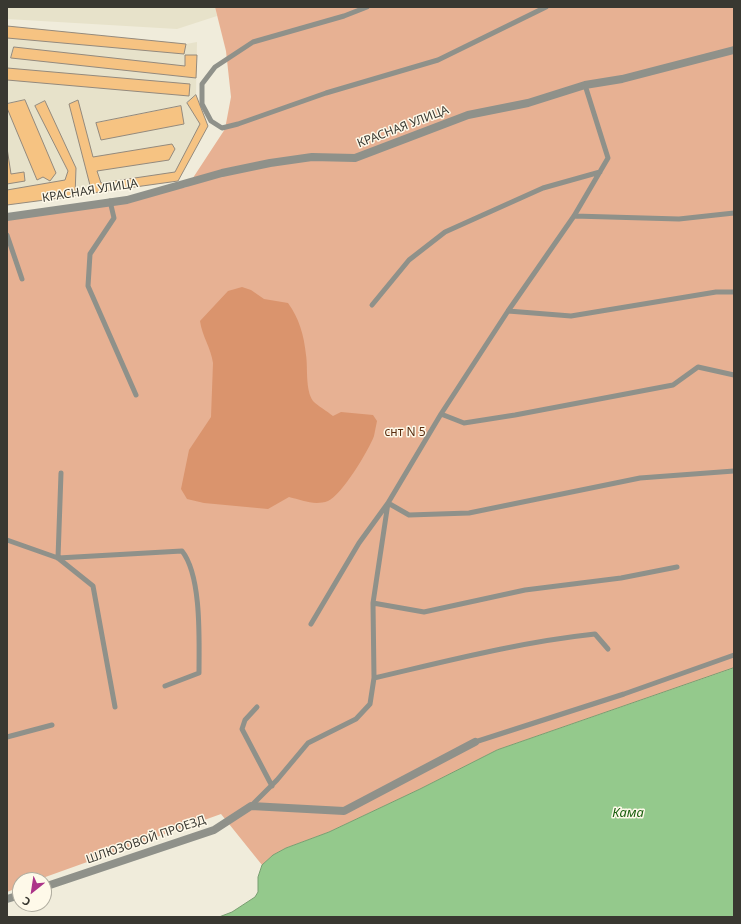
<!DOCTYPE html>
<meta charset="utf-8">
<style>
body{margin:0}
#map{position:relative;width:741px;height:924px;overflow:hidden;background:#f0ecdb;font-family:"Noto Sans",sans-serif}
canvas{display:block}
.frame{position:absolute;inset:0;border:8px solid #393831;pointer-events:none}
.north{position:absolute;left:12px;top:872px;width:40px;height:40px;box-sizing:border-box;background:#fef9e9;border:1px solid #afac9f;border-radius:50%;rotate:210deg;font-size:11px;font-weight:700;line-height:16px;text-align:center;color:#393831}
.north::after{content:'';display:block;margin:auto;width:14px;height:18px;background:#ac3489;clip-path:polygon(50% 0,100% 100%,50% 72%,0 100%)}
</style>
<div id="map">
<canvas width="741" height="924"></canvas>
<div class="frame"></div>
<div class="north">С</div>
</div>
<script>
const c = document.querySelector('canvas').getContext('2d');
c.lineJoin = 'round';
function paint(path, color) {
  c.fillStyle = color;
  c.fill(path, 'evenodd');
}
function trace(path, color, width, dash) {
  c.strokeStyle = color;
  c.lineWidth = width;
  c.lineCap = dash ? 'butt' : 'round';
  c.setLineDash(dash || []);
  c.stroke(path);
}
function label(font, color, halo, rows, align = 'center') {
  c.font = font + ' "Noto Sans",sans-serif';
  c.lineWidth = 3;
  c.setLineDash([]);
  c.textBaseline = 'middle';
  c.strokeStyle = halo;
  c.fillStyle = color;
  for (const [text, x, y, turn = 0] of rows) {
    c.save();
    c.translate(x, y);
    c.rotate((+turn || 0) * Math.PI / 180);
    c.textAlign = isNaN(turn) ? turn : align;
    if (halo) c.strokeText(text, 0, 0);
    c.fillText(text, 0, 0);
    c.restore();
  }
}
paint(new Path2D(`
 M 7,7 L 215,7 L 217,16 L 177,29 L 7,19 Z
 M 7,26 L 186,44 L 197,42 L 196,95 L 208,126 L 178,181 L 7,205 Z`), '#e7e2ca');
paint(new Path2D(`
 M 215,7 L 734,7 L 734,668 L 497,750 L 420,789 L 329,832 L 286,848 L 273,855 L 262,865 L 221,814 L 37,880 L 20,880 L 20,887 L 7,892 L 7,219 L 187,187 L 225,129 L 231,97 L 226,51 Z`), '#e7b193');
paint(new Path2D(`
 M 242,287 L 251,290 L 264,299 L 288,303 C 299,318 304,335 306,355 C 308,367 305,390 313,401 C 318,406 327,411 333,416 L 341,412 L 373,415 L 377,421 C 376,426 375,431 374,436 C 369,450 341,496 328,501 C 314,506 302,500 289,497 L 268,509 L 204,503 L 187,499 L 181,489 L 189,450 L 211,417 L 213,363 C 211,348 202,336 200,321 L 228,291 Z`), '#da946d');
const water = new Path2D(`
 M 734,668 L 734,917 L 219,917 L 232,912 L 255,897 L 258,892 L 258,877 L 262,865 L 273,855 L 286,848 L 329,832 L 420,789 L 497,750 Z`);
paint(water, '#94c98c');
trace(water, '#799e71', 1);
const building = new Path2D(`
 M 7,26 L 186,44 L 184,54 L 7,38 Z
 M 14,47 L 185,66 L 185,55 L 197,55 L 196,78 L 11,58 Z
 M 7,68 L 190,84 L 189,96 L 7,80 Z
 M 196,95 L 208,126 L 178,181 L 92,193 L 69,104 L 78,100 L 93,157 L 172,144 L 175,149 L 169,160 L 97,171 L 101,183 L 175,172 L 200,124 L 187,103 Z
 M 25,100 L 56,173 L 50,181 L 43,177 L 37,180 L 7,108 L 7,104 Z
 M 45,101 L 76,168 L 75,196 L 7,205 L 7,190 L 65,180 L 68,171 L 35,106 Z
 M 181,106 L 184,124 L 101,140 L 96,123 Z
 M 7,148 L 11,174 L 24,172 L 25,181 L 7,184 Z`);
paint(building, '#f6c382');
trace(building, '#948a7d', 1);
trace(new Path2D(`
 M 367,7 L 344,16 L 253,42 L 215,67 L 202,84 L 202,104 L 211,121 L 222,128 L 238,124 L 326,93 L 438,60 L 546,7
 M 110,201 L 114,218 L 90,254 L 88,286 L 136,395
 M 574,216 L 679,219 L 734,213
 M 7,235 L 22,279
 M 372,305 L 409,260 L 445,232 L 543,188 L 600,172
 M 508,311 L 571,316 L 716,292 L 734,292
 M 441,414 L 464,423 L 515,415 L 673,385 L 698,367 L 734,375
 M 61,473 L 58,558 L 182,551 C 202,576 199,642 199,673 L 165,686
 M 7,540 L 58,558 L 93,586 L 115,707
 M 373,603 L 424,612 L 525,590 L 621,578 L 677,567
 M 311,624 L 359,543 L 388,503 L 409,515 L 469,513 L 640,478 L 734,471
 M 374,678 C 447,661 520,642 595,634 L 608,649
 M 257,707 L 245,720 L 242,729 L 272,786
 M 7,737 L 52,725
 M 475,742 L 624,694 L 734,655
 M 251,806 L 277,780 L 308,743 L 356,719 L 370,704 L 374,678 L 373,603 L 388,503 L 441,414 L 508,311 L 574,216 L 608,158 L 585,85`), '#8f918a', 5);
trace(new Path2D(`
 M 7,217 L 127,200 L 222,173 L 270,163 L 312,157 L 355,158 L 468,115 L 528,103 L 585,85 L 622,79 L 734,50
 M 44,887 L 214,830 L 251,806 L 344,811 L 475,742
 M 7,899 L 20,895`), '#8f918a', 8);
label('12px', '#393831', '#fef9e9', [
 ["КРАСНАЯ УЛИЦА",403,127,-21],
 ["КРАСНАЯ УЛИЦА",90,191,-9],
 ["ШЛЮЗОВОЙ ПРОЕЗД",146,840,-19]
]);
label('12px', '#592c0e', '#fef9e9', [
 ["снт N 5",405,433]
]);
label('italic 13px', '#185e0d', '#fef9e9', [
 ["Кама",628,813]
]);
</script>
